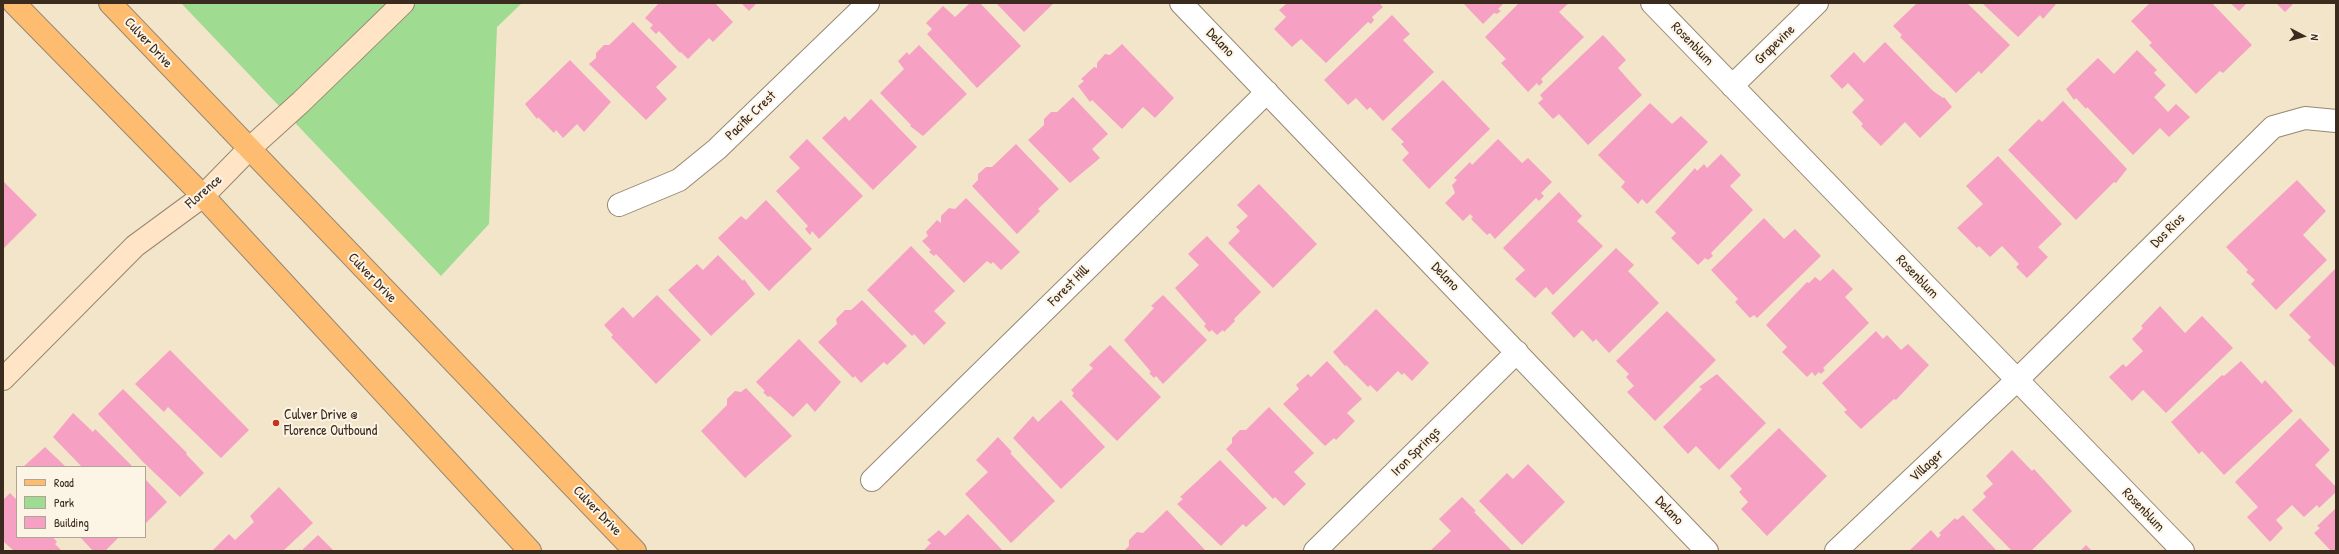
<!DOCTYPE html>
<style>
body{margin:0}
#map{position:relative;width:2339px;height:554px;overflow:hidden;background:#f2e5c9;font-family:"Patrick Hand",sans-serif}
canvas{display:block}
.frame{position:absolute;inset:0;border:4px solid #3b2a1e;pointer-events:none}
.legend{position:absolute;left:16px;top:466px;width:130px;height:72px;box-sizing:border-box;background:#fcf5e5;border:1px solid #afa495;margin:0;padding:5px 7px;list-style:none;font-size:12px;color:#3b2a1e}
.legend li{display:flex;align-items:center;gap:8px;height:20px}
.legend b{width:20px;border:1px solid #afa495}
.north{position:absolute;left:2283px;top:16px;width:40px;height:40px;-webkit-text-stroke:3px #fcf5e5;paint-order:stroke;rotate:96deg;font-size:11px;font-weight:700;line-height:16px;text-align:center;color:#3b2a1e}
.north::after{content:'';display:block;margin:auto;width:14px;height:18px;background:#3b2a1e;clip-path:polygon(50% 0,100% 100%,50% 72%,0 100%)}
</style>
<div id="map">
<canvas width="2339" height="554"></canvas>
<div class="frame"></div>
<ul class="legend">
<li><b style="height:5px;background:#febc70"></b>Road</li>
<li><b style="height:11px;background:#9fdb90"></b>Park</li>
<li><b style="height:11px;background:#f6a1c4"></b>Building</li>
</ul>
<div class="north">N</div>
</div>
<script>
const c = document.querySelector('canvas').getContext('2d');
c.lineJoin = 'round';
function paint(path, color) {
  c.fillStyle = color;
  c.fill(path, 'evenodd');
}
function trace(path, color, width, dash) {
  c.strokeStyle = color;
  c.lineWidth = width;
  c.lineCap = dash ? 'butt' : 'round';
  c.setLineDash(dash || []);
  c.stroke(path);
}
function label(font, color, halo, rows, align = 'center') {
  c.font = font + ' "Patrick Hand",sans-serif';
  c.lineWidth = 4;
  c.setLineDash([]);
  c.textBaseline = 'middle';
  c.strokeStyle = halo;
  c.fillStyle = color;
  for (const [text, x, y, turn = 0] of rows) {
    c.save();
    c.translate(x, y);
    c.rotate((+turn || 0) * Math.PI / 180);
    c.textAlign = isNaN(turn) ? turn : align;
    if (halo) c.strokeText(text, 0, 0);
    c.fillText(text, 0, 0);
    c.restore();
  }
}
paint(new Path2D(`
 M 181,3 L 522,3 L 497,27 L 489,224 L 441,276 Z`), '#9fdb90');
paint(new Path2D(`
 M 659,3 L 715,3 L 733,22 L 713,42 L 709,38 L 688,59 L 681,52 L 680,53 L 659,31 L 656,34 L 650,28 L 653,25 L 645,18 Z
 M 741,3 L 757,3 L 749,11 Z
 M 970,3 L 980,3 L 1021,46 L 977,88 L 927,34 L 932,29 L 926,23 L 943,6 L 955,17 Z
 M 996,3 L 1054,3 L 1024,32 Z
 M 1284,3 L 1379,3 L 1383,7 L 1372,17 L 1374,20 L 1371,24 L 1368,22 L 1326,63 L 1301,39 L 1292,47 L 1274,29 L 1286,17 L 1279,10 L 1286,4 Z
 M 1463,3 L 1504,3 L 1498,9 L 1501,11 L 1497,14 L 1494,13 L 1483,24 Z
 M 1519,3 L 1569,3 L 1559,12 L 1584,37 L 1541,79 L 1543,82 L 1539,86 L 1537,83 L 1528,92 L 1501,63 L 1506,59 L 1485,37 Z
 M 1917,3 L 1967,3 L 2010,45 L 1981,74 L 1979,71 L 1956,93 L 1900,37 L 1902,35 L 1893,26 Z
 M 2057,3 L 2043,19 L 2040,15 L 2018,37 L 1983,4 Z
 M 2150,3 L 2212,3 L 2252,45 L 2223,73 L 2220,71 L 2196,94 L 2149,45 L 2152,43 L 2131,21 Z
 M 2230,3 L 2247,3 L 2239,11 Z
 M 2276,3 L 2294,3 L 2285,12 Z
 M 1392,15 L 1410,34 L 1403,40 L 1434,72 L 1383,121 L 1370,107 L 1367,110 L 1356,98 L 1348,105 L 1324,80 Z
 M 633,22 L 677,67 L 656,87 L 667,99 L 646,120 L 589,64 L 596,58 L 596,53 L 604,45 L 609,45 Z
 M 1603,35 L 1626,60 L 1618,68 L 1642,95 L 1588,145 L 1559,114 L 1553,119 L 1538,103 L 1543,99 L 1540,95 Z
 M 1885,42 L 1933,91 L 1943,98 L 1944,97 L 1952,107 L 1920,138 L 1905,122 L 1881,146 L 1861,126 L 1863,124 L 1852,112 L 1864,100 L 1848,83 L 1842,89 L 1830,76 L 1854,52 L 1864,63 Z
 M 1122,44 L 1174,98 L 1155,118 L 1143,107 L 1122,129 L 1092,100 L 1090,102 L 1078,86 L 1084,81 L 1081,79 L 1094,67 L 1097,68 L 1097,63 L 1105,54 L 1110,55 Z
 M 919,45 L 967,94 L 923,136 L 910,126 L 911,125 L 880,93 L 904,69 L 898,61 L 907,52 L 909,55 Z
 M 2137,50 L 2157,70 L 2154,73 L 2166,85 L 2154,97 L 2168,112 L 2176,104 L 2190,117 L 2169,137 L 2160,128 L 2133,155 L 2087,107 L 2086,109 L 2076,98 L 2074,100 L 2066,89 L 2098,58 L 2114,74 Z
 M 570,60 L 611,102 L 584,132 L 577,124 L 563,138 L 556,130 L 554,133 L 538,117 L 537,119 L 525,104 Z
 M 1443,80 L 1490,129 L 1429,189 L 1402,160 L 1409,153 L 1401,144 L 1404,142 L 1391,129 Z
 M 1073,97 L 1108,134 L 1092,149 L 1100,158 L 1070,183 L 1028,140 L 1044,125 L 1044,119 L 1051,112 L 1057,112 Z
 M 871,99 L 917,147 L 873,190 L 822,138 L 845,116 L 849,121 Z
 M 2063,101 L 2127,169 L 2116,183 L 2114,182 L 2076,220 L 2008,150 L 2039,119 L 2042,122 Z
 M 1650,103 L 1672,124 L 1681,116 L 1708,142 L 1647,204 L 1642,199 L 1638,204 L 1621,187 L 1625,182 L 1598,155 Z
 M 807,139 L 863,196 L 819,239 L 812,231 L 810,235 L 805,229 L 808,226 L 776,191 L 800,168 L 789,157 Z
 M 1498,139 L 1522,163 L 1528,158 L 1552,182 L 1541,193 L 1544,196 L 1539,201 L 1536,198 L 1495,239 L 1490,233 L 1487,235 L 1471,219 L 1473,217 L 1470,214 L 1463,221 L 1445,203 L 1455,193 L 1452,185 L 1457,180 L 1454,178 L 1470,162 L 1472,165 Z
 M 1016,144 L 1059,189 L 1038,209 L 1040,211 L 1017,234 L 972,186 L 978,180 L 978,174 L 986,167 L 992,167 Z
 M 1721,154 L 1741,175 L 1730,186 L 1753,210 L 1711,253 L 1713,256 L 1708,260 L 1705,258 L 1698,265 L 1671,238 L 1676,233 L 1655,212 L 1695,168 L 1697,171 L 1704,164 L 1707,168 Z
 M 1998,156 L 2062,224 L 2038,247 L 2048,257 L 2027,278 L 2016,267 L 2019,264 L 2002,246 L 1990,257 L 1979,246 L 1977,248 L 1957,228 L 1983,204 L 1966,186 Z
 M 2297,180 L 2326,211 L 2303,235 L 2327,260 L 2276,310 L 2251,284 L 2255,280 L 2246,272 L 2248,270 L 2226,247 Z
 M 3,181 L 37,215 L 3,249 Z
 M 1259,184 L 1317,244 L 1273,288 L 1228,243 L 1240,231 L 1236,227 L 1248,216 L 1237,205 Z
 M 1559,192 L 1582,216 L 1577,221 L 1603,246 L 1553,295 L 1546,287 L 1535,298 L 1515,279 L 1525,270 L 1503,248 Z
 M 966,198 L 1020,252 L 1001,270 L 993,262 L 991,264 L 987,261 L 964,283 L 936,254 L 934,256 L 929,252 L 931,250 L 922,241 L 928,236 L 926,232 L 937,220 L 941,223 L 941,216 L 949,208 L 955,209 Z
 M 766,200 L 812,249 L 769,291 L 718,238 L 741,216 L 746,220 Z
 M 1764,218 L 1784,239 L 1795,229 L 1821,256 L 1757,318 L 1754,315 L 1750,318 L 1735,302 L 1738,299 L 1711,270 Z
 M 1207,236 L 1261,292 L 1234,319 L 1235,321 L 1224,332 L 1223,330 L 1217,335 L 1212,330 L 1209,332 L 1204,326 L 1206,324 L 1175,288 L 1199,265 L 1188,254 Z
 M 911,246 L 955,291 L 934,311 L 946,323 L 924,345 L 914,334 L 912,336 L 867,290 Z
 M 1616,248 L 1634,265 L 1628,271 L 1659,303 L 1609,353 L 1596,339 L 1593,342 L 1582,330 L 1574,338 L 1551,313 Z
 M 718,255 L 743,281 L 744,279 L 755,294 L 711,336 L 668,290 L 697,264 L 703,270 Z
 M 2336,268 L 2336,368 L 2308,340 L 2311,337 L 2289,315 Z
 M 1833,269 L 1853,289 L 1845,297 L 1869,323 L 1823,368 L 1825,370 L 1821,374 L 1819,372 L 1815,376 L 1812,372 L 1807,377 L 1782,352 L 1787,347 L 1766,325 L 1807,282 L 1809,283 L 1815,277 L 1820,281 Z
 M 657,295 L 701,340 L 656,384 L 611,337 L 613,335 L 604,325 L 623,307 L 633,318 Z
 M 1163,295 L 1207,340 L 1163,384 L 1156,376 L 1154,378 L 1149,373 L 1151,372 L 1124,340 L 1154,308 L 1151,306 Z
 M 862,300 L 907,346 L 887,365 L 884,362 L 861,383 L 855,376 L 853,378 L 818,342 L 837,324 L 836,319 L 845,310 L 851,310 Z
 M 2160,306 L 2185,333 L 2202,316 L 2233,348 L 2166,413 L 2143,390 L 2132,401 L 2109,377 L 2123,364 L 2126,367 L 2143,351 L 2132,339 L 2143,328 L 2141,326 Z
 M 1376,309 L 1429,363 L 1412,381 L 1404,373 L 1402,375 L 1398,371 L 1377,392 L 1370,385 L 1368,387 L 1346,365 L 1345,366 L 1333,352 Z
 M 1667,311 L 1716,360 L 1655,421 L 1627,392 L 1634,386 L 1626,377 L 1629,374 L 1616,361 Z
 M 1876,331 L 1883,339 L 1887,335 L 1901,350 L 1908,344 L 1929,365 L 1896,400 L 1894,399 L 1861,429 L 1844,412 L 1847,410 L 1822,383 Z
 M 799,339 L 841,382 L 815,412 L 807,403 L 793,417 L 770,396 L 768,397 L 763,392 L 765,391 L 756,382 Z
 M 1110,345 L 1161,397 L 1117,441 L 1072,396 L 1074,393 L 1071,390 L 1093,368 L 1089,365 Z
 M 170,350 L 249,430 L 221,458 L 168,407 L 164,412 L 135,384 Z
 M 1327,361 L 1362,399 L 1347,413 L 1355,421 L 1336,440 L 1334,438 L 1325,446 L 1283,404 L 1299,389 L 1296,385 L 1308,374 L 1311,377 Z
 M 2241,361 L 2262,384 L 2265,380 L 2293,411 L 2224,475 L 2202,451 L 2199,454 L 2171,422 L 2222,375 L 2224,376 Z
 M 1717,374 L 1766,423 L 1719,470 L 1696,446 L 1688,454 L 1663,427 L 1702,389 L 1699,387 Z
 M 746,388 L 792,436 L 745,478 L 701,431 L 727,405 L 727,399 L 735,391 L 741,392 Z
 M 123,389 L 187,453 L 186,454 L 204,473 L 180,497 L 143,462 L 98,414 Z
 M 1061,400 L 1105,447 L 1061,489 L 1013,438 L 1033,416 L 1038,422 Z
 M 1269,407 L 1314,453 L 1294,472 L 1306,484 L 1284,506 L 1275,497 L 1273,499 L 1226,449 L 1232,443 L 1232,438 L 1240,430 L 1246,430 Z
 M 73,413 L 93,432 L 95,429 L 133,467 L 82,467 L 53,437 Z
 M 2300,418 L 2330,450 L 2315,465 L 2336,487 L 2336,492 L 2319,508 L 2317,505 L 2304,517 L 2292,505 L 2276,520 L 2283,528 L 2270,542 L 2247,517 L 2258,507 L 2235,482 Z
 M 1779,428 L 1827,476 L 1767,536 L 1741,509 L 1748,502 L 1739,492 L 1742,489 L 1730,476 Z
 M 998,437 L 1012,452 L 1010,453 L 1055,501 L 1011,543 L 965,494 L 988,472 L 976,460 Z
 M 45,447 L 66,467 L 23,467 Z
 M 2012,450 L 2032,471 L 2034,469 L 2072,511 L 2031,551 L 2012,551 L 1972,510 L 1986,497 L 1983,493 L 1993,484 L 1986,476 Z
 M 1220,460 L 1267,508 L 1246,527 L 1243,524 L 1221,546 L 1177,504 L 1183,499 L 1180,497 Z
 M 1528,464 L 1565,502 L 1522,545 L 1479,501 L 1507,473 L 1513,479 Z
 M 145,479 L 167,502 L 145,524 Z
 M 279,487 L 313,523 L 283,551 L 212,551 L 229,534 L 235,540 L 254,522 L 250,516 Z
 M 10,493 L 17,500 L 17,537 L 53,537 L 57,542 L 55,544 L 62,551 L 14,551 L 5,543 L 3,540 L 3,500 Z
 M 1462,497 L 1476,511 L 1474,512 L 1512,551 L 1430,551 L 1451,531 L 1439,519 Z
 M 2336,508 L 2336,551 L 2331,551 L 2314,533 L 2320,528 L 2317,526 Z
 M 1167,510 L 1206,551 L 1124,551 L 1129,546 L 1129,540 L 1137,532 L 1143,533 Z
 M 968,514 L 1003,551 L 923,551 L 931,543 L 927,540 L 939,530 L 945,536 Z
 M 1963,515 L 1997,551 L 1909,551 L 1931,530 L 1938,538 L 1941,535 L 1939,533 L 1955,518 L 1957,520 Z
 M 318,535 L 334,551 L 298,551 L 300,549 L 301,551 Z
 M 80,537 L 119,537 L 105,551 L 93,551 Z
 M 2086,545 L 2092,551 L 2080,551 Z`), '#f6a1c4');
const street = new Path2D(`
 M 1181,3 L 1707,551
 M 1652,3 L 2183,551
 M 1732,86 L 1817,3
 M 619,205 L 679,180 L 717,149 L 868,3
 M 872,480 L 1267,92
 M 1315,551 L 1517,352
 M 1836,551 L 2017,380 L 2273,127 L 2305,118 L 2336,121`);
const secondary = new Path2D(`
 M 3,379 L 135,246 L 203,196 L 249,149 L 301,102 L 403,3`);
const primary = new Path2D(`
 M 14,3 L 203,196 L 530,551
 M 110,3 L 635,551`);
trace(street, '#968874', 24);
trace(secondary, '#968874', 24);
trace(primary, '#968874', 24);
trace(street, '#fff', 22);
trace(secondary, '#ffe4c6', 22);
trace(primary, '#febc70', 22);
for (const [x, y, r, color] of [
 [276,423,4,"#c8321e"]
]) {
  const dot = new Path2D();
  dot.arc(x, y, r, 0, 2 * Math.PI);
  c.fillStyle = color;
  c.fill(dot);
  trace(dot, '#fcf5e5', 1.5);
}
label('14px', '#3b2a1e', '#fcf5e5', [
 ["Culver Drive",148,43,47],
 ["Delano",1220,43,46],
 ["Rosenblum",1692,44,46],
 ["Grapevine",1775,45,-44],
 ["Pacific Crest",751,116,-44],
 ["Florence",204,192,-41],
 ["Dos Rios",2168,231,-45],
 ["Delano",1445,277,46],
 ["Rosenblum",1917,277,46],
 ["Culver Drive",372,278,46],
 ["Forest Hill",1069,286,-45],
 ["Iron Springs",1416,452,-45],
 ["Villager",1927,466,-43],
 ["Rosenblum",2143,510,46],
 ["Culver Drive",597,511,46],
 ["Delano",1669,511,46]
]);
label('14px', '#3b2a1e', '#fcf5e5', [
 ["Culver Drive @",284,415],
 ["Florence Outbound",284,431]
], 'left');
</script>
